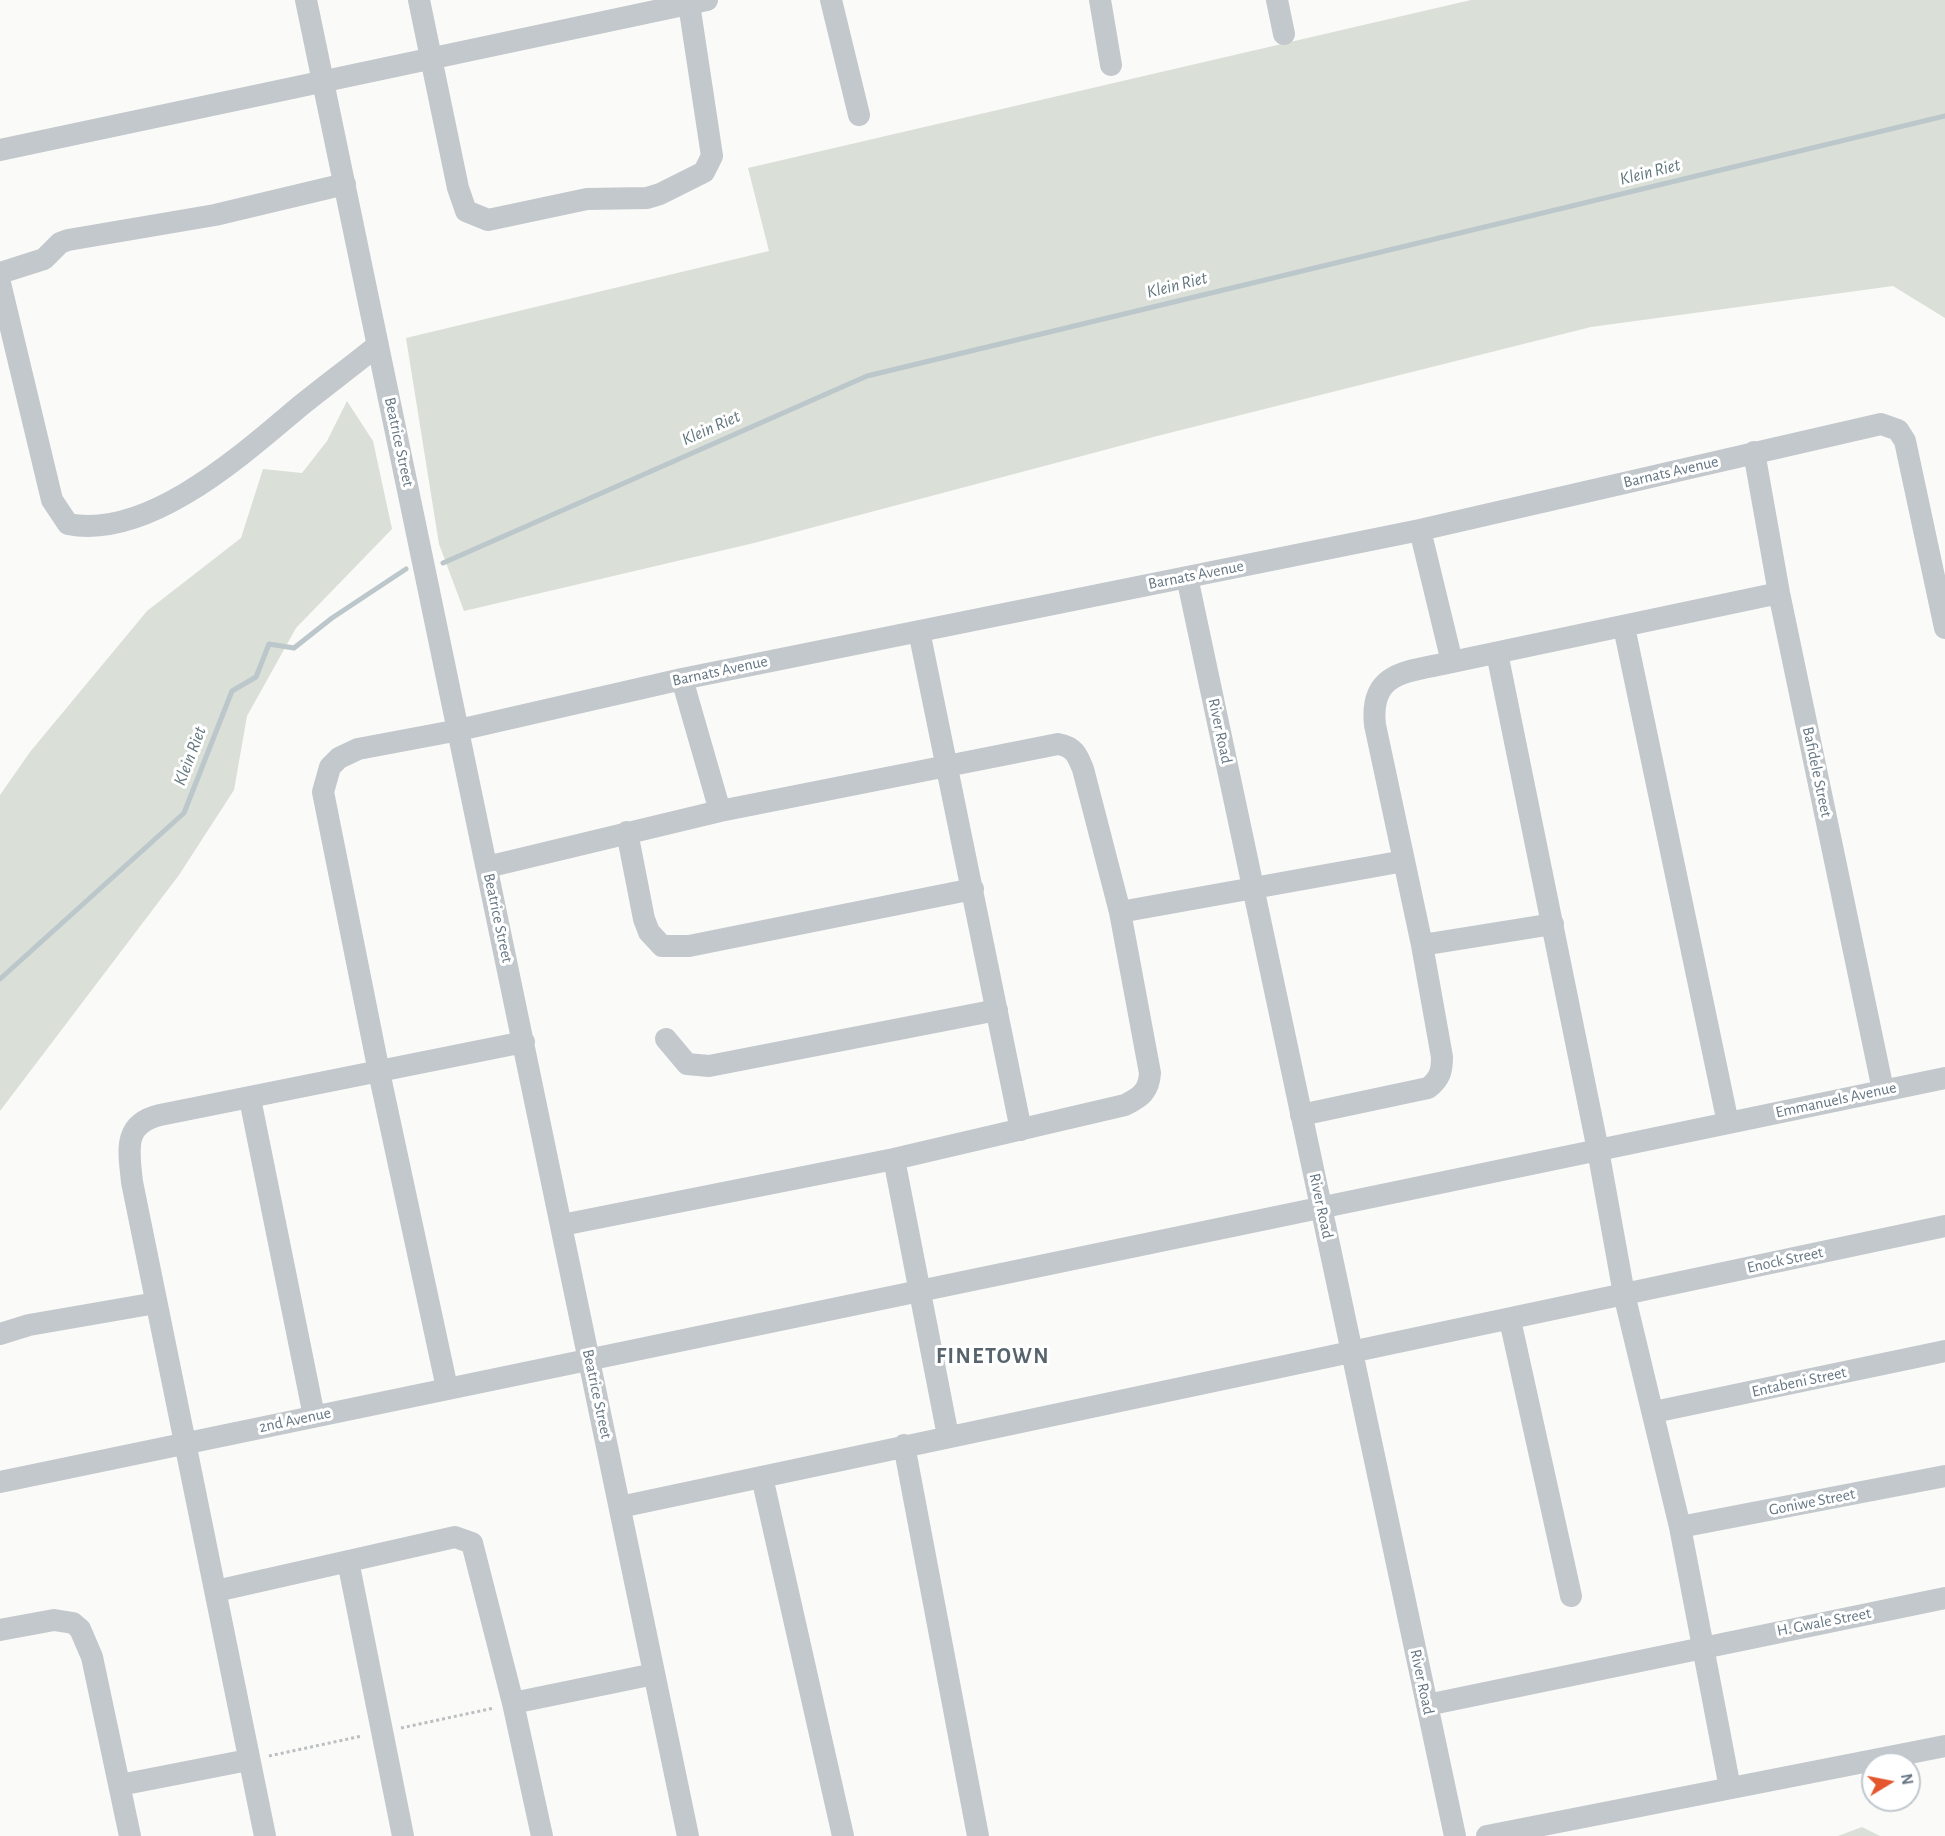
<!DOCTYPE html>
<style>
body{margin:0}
#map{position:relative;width:1945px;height:1836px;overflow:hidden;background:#fafaf8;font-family:"Alegreya Sans",sans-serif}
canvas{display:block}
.north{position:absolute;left:1861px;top:1752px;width:60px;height:60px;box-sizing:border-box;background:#fff;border:2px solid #c1c8cd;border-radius:50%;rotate:80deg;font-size:16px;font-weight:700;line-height:24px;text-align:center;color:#657683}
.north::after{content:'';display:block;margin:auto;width:21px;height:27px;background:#e4572e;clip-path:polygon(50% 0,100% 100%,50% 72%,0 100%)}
</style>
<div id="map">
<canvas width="1945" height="1836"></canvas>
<div class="north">N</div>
</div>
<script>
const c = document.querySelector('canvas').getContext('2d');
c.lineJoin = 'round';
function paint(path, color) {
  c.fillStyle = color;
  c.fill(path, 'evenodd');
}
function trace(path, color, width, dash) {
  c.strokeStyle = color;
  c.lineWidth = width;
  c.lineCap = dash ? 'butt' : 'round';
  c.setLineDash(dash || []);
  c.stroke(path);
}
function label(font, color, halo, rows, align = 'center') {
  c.font = font + ' "Alegreya Sans",sans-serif';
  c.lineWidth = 6;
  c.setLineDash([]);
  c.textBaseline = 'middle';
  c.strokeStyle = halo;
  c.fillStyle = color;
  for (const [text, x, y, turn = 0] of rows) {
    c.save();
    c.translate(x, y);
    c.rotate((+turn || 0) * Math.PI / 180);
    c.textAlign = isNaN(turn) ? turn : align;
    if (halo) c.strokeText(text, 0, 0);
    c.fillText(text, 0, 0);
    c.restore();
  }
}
paint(new Path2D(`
 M 1471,0 L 1945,0 L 1945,318 L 1893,286 L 1591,327 L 1161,435 L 754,543 L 464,611 L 439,544 L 406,338 L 769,251 L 748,168 Z
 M 347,401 L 373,441 L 392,529 L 296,628 L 247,716 L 234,790 L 179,875 L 0,1111 L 0,795 L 30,752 L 147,611 L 241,538 L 263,469 L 302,473 L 327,441 Z
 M 1862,1827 L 1880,1836 L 1838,1836 Z`), '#dadfd7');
trace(new Path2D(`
 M 443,563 L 867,376 L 1945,116
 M 0,979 L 184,813 L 232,691 L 256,677 L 269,644 L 294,648 L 332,618 L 406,569`), '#bbc7cb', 5);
trace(new Path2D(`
 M 401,1728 L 494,1708
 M 269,1756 L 362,1736`), '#bbbfc2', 3, [3, 3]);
trace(new Path2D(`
 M 306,0 L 688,1836
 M 419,0 L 458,188 L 466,211 L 488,220 L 587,199 L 647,198 L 660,194 L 704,172 L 712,156 L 689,4
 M 831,0 L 859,115
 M 1100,0 L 1111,65
 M 1277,0 L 1284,34
 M 0,150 L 707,0
 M 0,273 L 44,259 L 60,243 L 68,240 L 215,215 L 345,184
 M 0,283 L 52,500 L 68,524 C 148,540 242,455 299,407 C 325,386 352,366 378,345
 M 1754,452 L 1779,593 L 1883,1090
 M 1420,530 L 1452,662
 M 1187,577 L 1455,1836
 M 1624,627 L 1728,1123
 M 919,631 L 1021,1130
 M 1497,653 L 1598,1150 L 1624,1294 L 1680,1527 L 1730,1788
 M 682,679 L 720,811
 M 627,832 L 644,919 L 649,932 L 662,946 L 689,946 L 973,889
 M 487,867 L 720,811 L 1058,744 C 1074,747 1077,754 1083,769 L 1120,912 L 1150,1073 C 1149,1091 1141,1097 1125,1105 L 894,1159 L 562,1225
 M 1120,912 L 1404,861
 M 1422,945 L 1553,924
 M 666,1039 L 687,1064 L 709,1066 L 997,1010
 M 250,1099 L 314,1416
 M 1301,1115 L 1428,1088 C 1440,1079 1442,1071 1442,1057 L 1422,945 L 1375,725 C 1369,670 1409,672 1452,662 L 1779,593
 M 894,1159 L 948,1436
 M 1510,1320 L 1571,1596
 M 0,1334 L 29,1325 L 156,1303
 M 447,1388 L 379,1072 L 323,792 L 330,767 L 339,758 L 358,749 L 459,730 L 682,679 L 1420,530 L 1881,424 L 1898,430 L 1905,441 L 1945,628
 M 1654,1412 L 1945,1351
 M 904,1445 L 978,1836
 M 762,1477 L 843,1836
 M 0,1482 L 1945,1078
 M 620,1507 L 1945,1226
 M 1680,1527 L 1945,1476
 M 348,1561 L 403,1836
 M 216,1591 L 455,1537 L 472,1543 L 513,1703 L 542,1836
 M 0,1630 L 54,1620 L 73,1623 L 80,1629 L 92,1657 L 130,1836
 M 513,1703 L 654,1674
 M 1427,1705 L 1945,1598
 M 120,1785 L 248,1760
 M 265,1836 L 132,1182 C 129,1151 122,1124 160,1115 L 524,1042
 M 1487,1836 L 1945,1746`), '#c3c8cc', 22);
label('16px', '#657683', '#fff', [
 ["Beatrice Street",399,442,78],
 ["Barnats Avenue",1671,472,-13],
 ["Barnats Avenue",1196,575,-11],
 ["Barnats Avenue",720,671,-12],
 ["River Road",1220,731,78],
 ["Bafidele Street",1817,772,78],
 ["Beatrice Street",498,918,78],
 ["Emmanuels Avenue",1836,1100,-12],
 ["River Road",1321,1206,78],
 ["Enock Street",1785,1260,-12],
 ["Entabeni Street",1799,1382,-12],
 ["Beatrice Street",597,1394,78],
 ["2nd Avenue",295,1420,-12],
 ["Goniwe Street",1812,1502,-11],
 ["H. Gwale Street",1824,1622,-11],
 ["River Road",1422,1682,78]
]);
label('italic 18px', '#60757c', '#fff', [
 ["Klein Riet",1650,172,-14],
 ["Klein Riet",1177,285,-14],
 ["Klein Riet",711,428,-24],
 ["Klein Riet",190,756,-69]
]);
c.letterSpacing = '1.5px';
label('bold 22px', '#57646e', '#fff', [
 ["FINETOWN",993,1356]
]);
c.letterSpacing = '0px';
</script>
